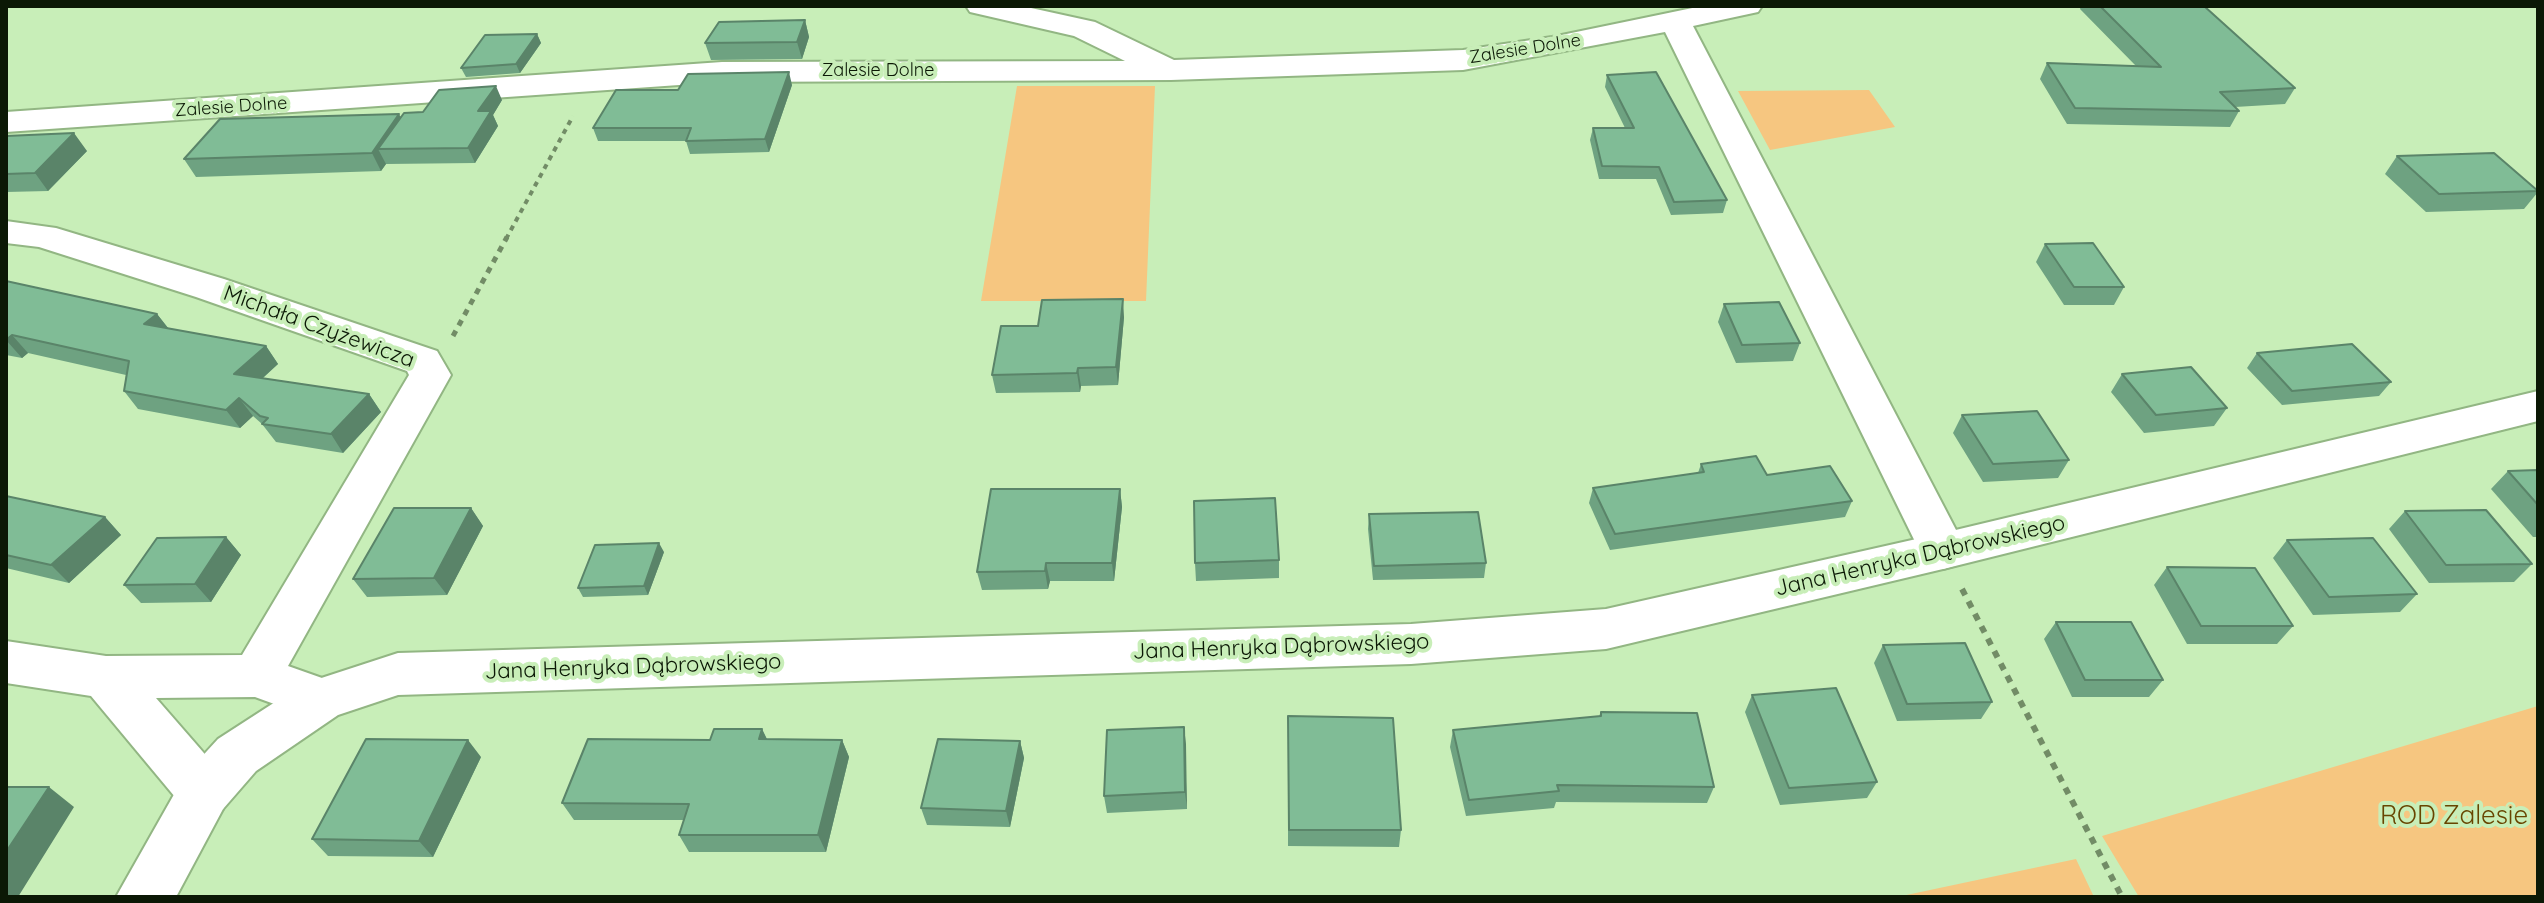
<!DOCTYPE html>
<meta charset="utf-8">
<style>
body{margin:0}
#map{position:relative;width:2544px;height:903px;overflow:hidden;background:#c8eeb8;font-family:Quicksand,sans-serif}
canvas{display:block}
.frame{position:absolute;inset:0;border:8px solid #0b1805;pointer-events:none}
</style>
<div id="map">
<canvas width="2544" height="903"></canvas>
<div class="frame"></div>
</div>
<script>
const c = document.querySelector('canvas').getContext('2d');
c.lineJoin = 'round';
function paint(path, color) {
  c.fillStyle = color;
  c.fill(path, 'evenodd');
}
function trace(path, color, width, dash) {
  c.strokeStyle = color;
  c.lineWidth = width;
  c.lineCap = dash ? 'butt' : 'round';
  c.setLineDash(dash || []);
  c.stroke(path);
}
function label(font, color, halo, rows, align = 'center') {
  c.font = font + ' Quicksand,sans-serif';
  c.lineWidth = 8;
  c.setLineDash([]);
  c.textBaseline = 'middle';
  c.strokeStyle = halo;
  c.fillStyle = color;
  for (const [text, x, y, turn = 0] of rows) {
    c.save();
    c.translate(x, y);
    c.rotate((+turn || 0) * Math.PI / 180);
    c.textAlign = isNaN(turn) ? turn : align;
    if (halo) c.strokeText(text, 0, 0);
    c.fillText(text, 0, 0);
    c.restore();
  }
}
paint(new Path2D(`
 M 1017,86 L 1155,86 L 1146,301 L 981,301 Z
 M 1869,90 L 1895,127 L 1770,150 L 1738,91 Z
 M 2538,706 L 2538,897 L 2139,897 L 2102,836 Z
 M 2076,859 L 2094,897 L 1897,897 Z`), '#f6c680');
const street = new Path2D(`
 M 966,6 L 1022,6 L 1095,22 L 1174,60 L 1463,50 L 1552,37 L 1702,6 L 1762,6 L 1758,12 L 1693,26 L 1967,551 L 1960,564 L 1943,569 L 1926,564 L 1665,32 L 1463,70 L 1171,80 L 722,82 L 6,132 L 6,112 L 722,62 L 1125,61 L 1074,36 L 970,12 Z
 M 6,221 L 56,228 L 224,279 L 437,351 L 451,375 L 288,666 L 339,684 L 347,699 L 339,714 L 321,721 L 255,697 L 156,698 L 223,775 L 231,792 L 223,809 L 204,816 L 185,809 L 91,696 L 6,683 L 6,641 L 106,656 L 242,655 L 409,375 L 407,371 L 196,297 L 39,247 L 6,243 Z`);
const secondary = new Path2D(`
 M 2538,391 L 2538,421 L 1943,569 L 1606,649 L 1411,664 L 398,695 L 338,715 L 256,771 L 223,809 L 176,897 L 116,897 L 185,775 L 218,739 L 303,684 L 398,653 L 1411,624 L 1606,609 L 1943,533 Z`);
trace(street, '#92b683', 4);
trace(secondary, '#92b683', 4);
trace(new Path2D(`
 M 506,239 L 573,116`), '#728c66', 4, [5, 5]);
trace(new Path2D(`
 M 453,336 L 507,237`), '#728c66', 5, [6, 6]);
trace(new Path2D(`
 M 1962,589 L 2122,897`), '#728c66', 6, [7, 7]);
paint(street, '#fff');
paint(secondary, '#fff');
paint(new Path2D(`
 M 2081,6 L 2204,6 L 2295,88 L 2285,104 L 2235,107 L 2239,111 L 2230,127 L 2067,124 L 2040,79 L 2047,63 L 2136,66 L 2080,9 Z
 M 805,20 L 809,37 L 802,59 L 711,60 L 705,43 Z
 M 537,34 L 541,43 L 520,73 L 466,77 L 461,68 Z
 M 1607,75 L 1727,200 L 1723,213 L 1671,215 L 1656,179 L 1599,179 L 1590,140 L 1593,128 L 1625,128 L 1605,87 Z
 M 792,85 L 769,152 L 690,154 L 686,141 L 598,141 L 593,128 L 678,90 Z
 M 502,100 L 493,115 L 498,126 L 475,163 L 386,164 L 381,171 L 196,177 L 184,159 L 423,112 Z
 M 6,136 L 87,151 L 48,191 L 6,192 Z
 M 2397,156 L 2538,191 L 2538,192 L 2524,209 L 2426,212 L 2385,174 Z
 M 2045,244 L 2124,287 L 2114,305 L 2064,305 L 2036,262 Z
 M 6,281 L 157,314 L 169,329 L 266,346 L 278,364 L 263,378 L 369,394 L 381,412 L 343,453 L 276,442 L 262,424 L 253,416 L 240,428 L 138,409 L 124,391 L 126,375 L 28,353 L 22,358 L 6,355 Z
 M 1724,304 L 1800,343 L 1793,361 L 1736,363 L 1718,322 Z
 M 1124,317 L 1118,385 L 1081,386 L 1080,392 L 996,393 L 992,375 L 1038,326 Z
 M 2257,353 L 2391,382 L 2379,396 L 2282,405 L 2247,368 Z
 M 2122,374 L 2227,408 L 2214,426 L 2144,433 L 2111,392 Z
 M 1962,415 L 2069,460 L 2058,478 L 1983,482 L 1953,433 Z
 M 1701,464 L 1767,475 L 1852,501 L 1845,517 L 1610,550 L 1589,503 L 1593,488 L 1698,473 Z
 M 2538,470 L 2538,537 L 2533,537 L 2491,489 L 2508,471 Z
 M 1120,489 L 1122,507 L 1114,581 L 1050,581 L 1048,589 L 982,590 L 977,572 Z
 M 6,496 L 105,517 L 121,535 L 69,583 L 6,568 Z
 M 471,508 L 483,526 L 447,595 L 367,597 L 353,579 Z
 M 2405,511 L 2532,564 L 2514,582 L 2429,583 L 2389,529 Z
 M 1369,514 L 1486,563 L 1484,578 L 1373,580 L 1368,529 Z
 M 226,537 L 241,555 L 211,602 L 141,603 L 124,585 Z
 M 2287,540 L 2417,594 L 2400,612 L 2313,615 L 2273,558 Z
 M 664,552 L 648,595 L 583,597 L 578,588 Z
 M 1279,560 L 1279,578 L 1196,581 L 1195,563 Z
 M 2167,567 L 2293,626 L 2277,644 L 2187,644 L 2154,585 Z
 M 2056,622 L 2163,680 L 2149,697 L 2072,697 L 2044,639 Z
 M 1883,645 L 1992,702 L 1981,719 L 1897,721 L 1874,663 Z
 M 1752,695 L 1877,782 L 1867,798 L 1780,805 L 1745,712 Z
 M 1601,712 L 1714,787 L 1707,803 L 1556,802 L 1554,808 L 1466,816 L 1450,747 L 1453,730 L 1599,716 Z
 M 1288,716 L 1401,830 L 1399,847 L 1288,846 Z
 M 1184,727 L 1187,809 L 1107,813 L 1104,796 Z
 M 762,729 L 767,739 L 842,740 L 849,757 L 826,852 L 689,852 L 679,835 L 684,820 L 574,820 L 562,803 L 710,740 Z
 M 1020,741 L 1024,758 L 1010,827 L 927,825 L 921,808 Z
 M 481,757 L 433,857 L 328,856 L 312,839 Z`), '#6ea281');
paint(new Path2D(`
 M 805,20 L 809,37 L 802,59 L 797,42 Z
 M 537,34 L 541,43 L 520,73 L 516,64 Z
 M 789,72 L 792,85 L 769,152 L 765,139 Z
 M 496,86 L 502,100 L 493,115 L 498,126 L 475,163 L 468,148 L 478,111 Z
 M 399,114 L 408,131 L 378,149 L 386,164 L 381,171 L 372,153 Z
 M 74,133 L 87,151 L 48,191 L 35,173 Z
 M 1123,299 L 1124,317 L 1118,385 L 1116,367 Z
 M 157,314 L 171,332 L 144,324 Z
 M 12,335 L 28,353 L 22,358 L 6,340 Z
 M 266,346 L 278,364 L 247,392 L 234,374 Z
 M 1078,368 L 1081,386 L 1080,392 L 1077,373 Z
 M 369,394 L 381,412 L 343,453 L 331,434 Z
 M 239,398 L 253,416 L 240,428 L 226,410 Z
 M 1120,489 L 1122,507 L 1114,581 L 1112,563 Z
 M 471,508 L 483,526 L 447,595 L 434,578 Z
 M 105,517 L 121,535 L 69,583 L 51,565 Z
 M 226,537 L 241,555 L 211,602 L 195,584 Z
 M 659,543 L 664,552 L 648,595 L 644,586 Z
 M 1046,563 L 1050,581 L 1048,589 L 1045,571 Z
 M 1184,727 L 1186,744 L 1187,809 L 1185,792 Z
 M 762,729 L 770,746 L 759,739 Z
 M 468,740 L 481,757 L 433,857 L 419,841 Z
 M 842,740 L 849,757 L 826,852 L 818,835 Z
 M 1020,741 L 1024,758 L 1010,827 L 1006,811 Z
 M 49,787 L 74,807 L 18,897 L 6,897 L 6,852 Z`), '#5a8469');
const building = new Path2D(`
 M 2100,6 L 2204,6 L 2295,88 L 2220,92 L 2239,111 L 2075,108 L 2047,63 L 2161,67 Z
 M 805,20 L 797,42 L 705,43 L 719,22 Z
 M 537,34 L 516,64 L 461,68 L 485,35 Z
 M 789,72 L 765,139 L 686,141 L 691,128 L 593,128 L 616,90 L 678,90 L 688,74 Z
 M 1656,72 L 1727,200 L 1674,202 L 1659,167 L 1602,166 L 1593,128 L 1634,128 L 1607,75 Z
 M 496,86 L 478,111 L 491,111 L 468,148 L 378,149 L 404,113 L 423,112 L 439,90 Z
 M 399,114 L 372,153 L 184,159 L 220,119 Z
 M 74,133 L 35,173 L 6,174 L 6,136 Z
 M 2494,153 L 2538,191 L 2439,194 L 2397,156 Z
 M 2093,243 L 2124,287 L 2074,287 L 2045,244 Z
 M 6,281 L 157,314 L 144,324 L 266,346 L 234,374 L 369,394 L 331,434 L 262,424 L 268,418 L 260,416 L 239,398 L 226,410 L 124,391 L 129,361 L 12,335 L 6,340 Z
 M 1123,299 L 1116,367 L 1078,368 L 1077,373 L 992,375 L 1001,326 L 1038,326 L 1042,300 Z
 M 1779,302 L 1800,343 L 1742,345 L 1724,304 Z
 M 2352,344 L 2391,382 L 2292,391 L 2257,353 Z
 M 2191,367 L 2227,408 L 2156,415 L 2122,374 Z
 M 2037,411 L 2069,460 L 1993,464 L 1962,415 Z
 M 1756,456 L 1767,475 L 1830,466 L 1852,501 L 1615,534 L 1593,488 L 1704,472 L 1701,464 Z
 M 2538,470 L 2538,505 L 2508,471 Z
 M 991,489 L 1120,489 L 1112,563 L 1046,563 L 1045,571 L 977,572 Z
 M 6,496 L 105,517 L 51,565 L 6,555 Z
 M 1275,498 L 1279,560 L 1195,563 L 1194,501 Z
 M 394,508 L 471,508 L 434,578 L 353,579 Z
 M 2486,510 L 2532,564 L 2446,565 L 2405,511 Z
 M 1478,512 L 1486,563 L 1374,566 L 1369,514 Z
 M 226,537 L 195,584 L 124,585 L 157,538 Z
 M 2373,538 L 2417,594 L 2329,597 L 2287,540 Z
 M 659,543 L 644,586 L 578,588 L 595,545 Z
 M 2167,567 L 2255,568 L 2293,626 L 2201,626 Z
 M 2056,622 L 2131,622 L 2163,680 L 2085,680 Z
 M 1965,643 L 1992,702 L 1907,704 L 1883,645 Z
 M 1836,688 L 1877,782 L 1789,788 L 1752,695 Z
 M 1601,712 L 1697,713 L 1714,787 L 1557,785 L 1559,791 L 1469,800 L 1453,730 L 1601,716 Z
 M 1288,716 L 1393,718 L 1401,830 L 1289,830 Z
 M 1184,727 L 1185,792 L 1104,796 L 1107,730 Z
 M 714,729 L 762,729 L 759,739 L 842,740 L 818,835 L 679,835 L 689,804 L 562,803 L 588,739 L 710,740 Z
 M 366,739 L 468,740 L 419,841 L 312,839 Z
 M 938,739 L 1020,741 L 1006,811 L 921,808 Z
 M 6,787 L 49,787 L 6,852 Z`);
paint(building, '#80bc96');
trace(building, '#5a8469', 2);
label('18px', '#0b1805', '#c8eeb8', [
 ["Zalesie Dolne",1525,49,-9],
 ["Zalesie Dolne",878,71],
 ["Zalesie Dolne",231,107,-4]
]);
label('22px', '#0b1805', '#c8eeb8', [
 ["Michała Czyżewicza",319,327,20],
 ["Jana Henryka Dąbrowskiego",1920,556,-13],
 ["Jana Henryka Dąbrowskiego",1281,647,-2],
 ["Jana Henryka Dąbrowskiego",633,667,-2]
]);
label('26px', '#684500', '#c8eeb8', [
 ["ROD Zalesie",2454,816]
]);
</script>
